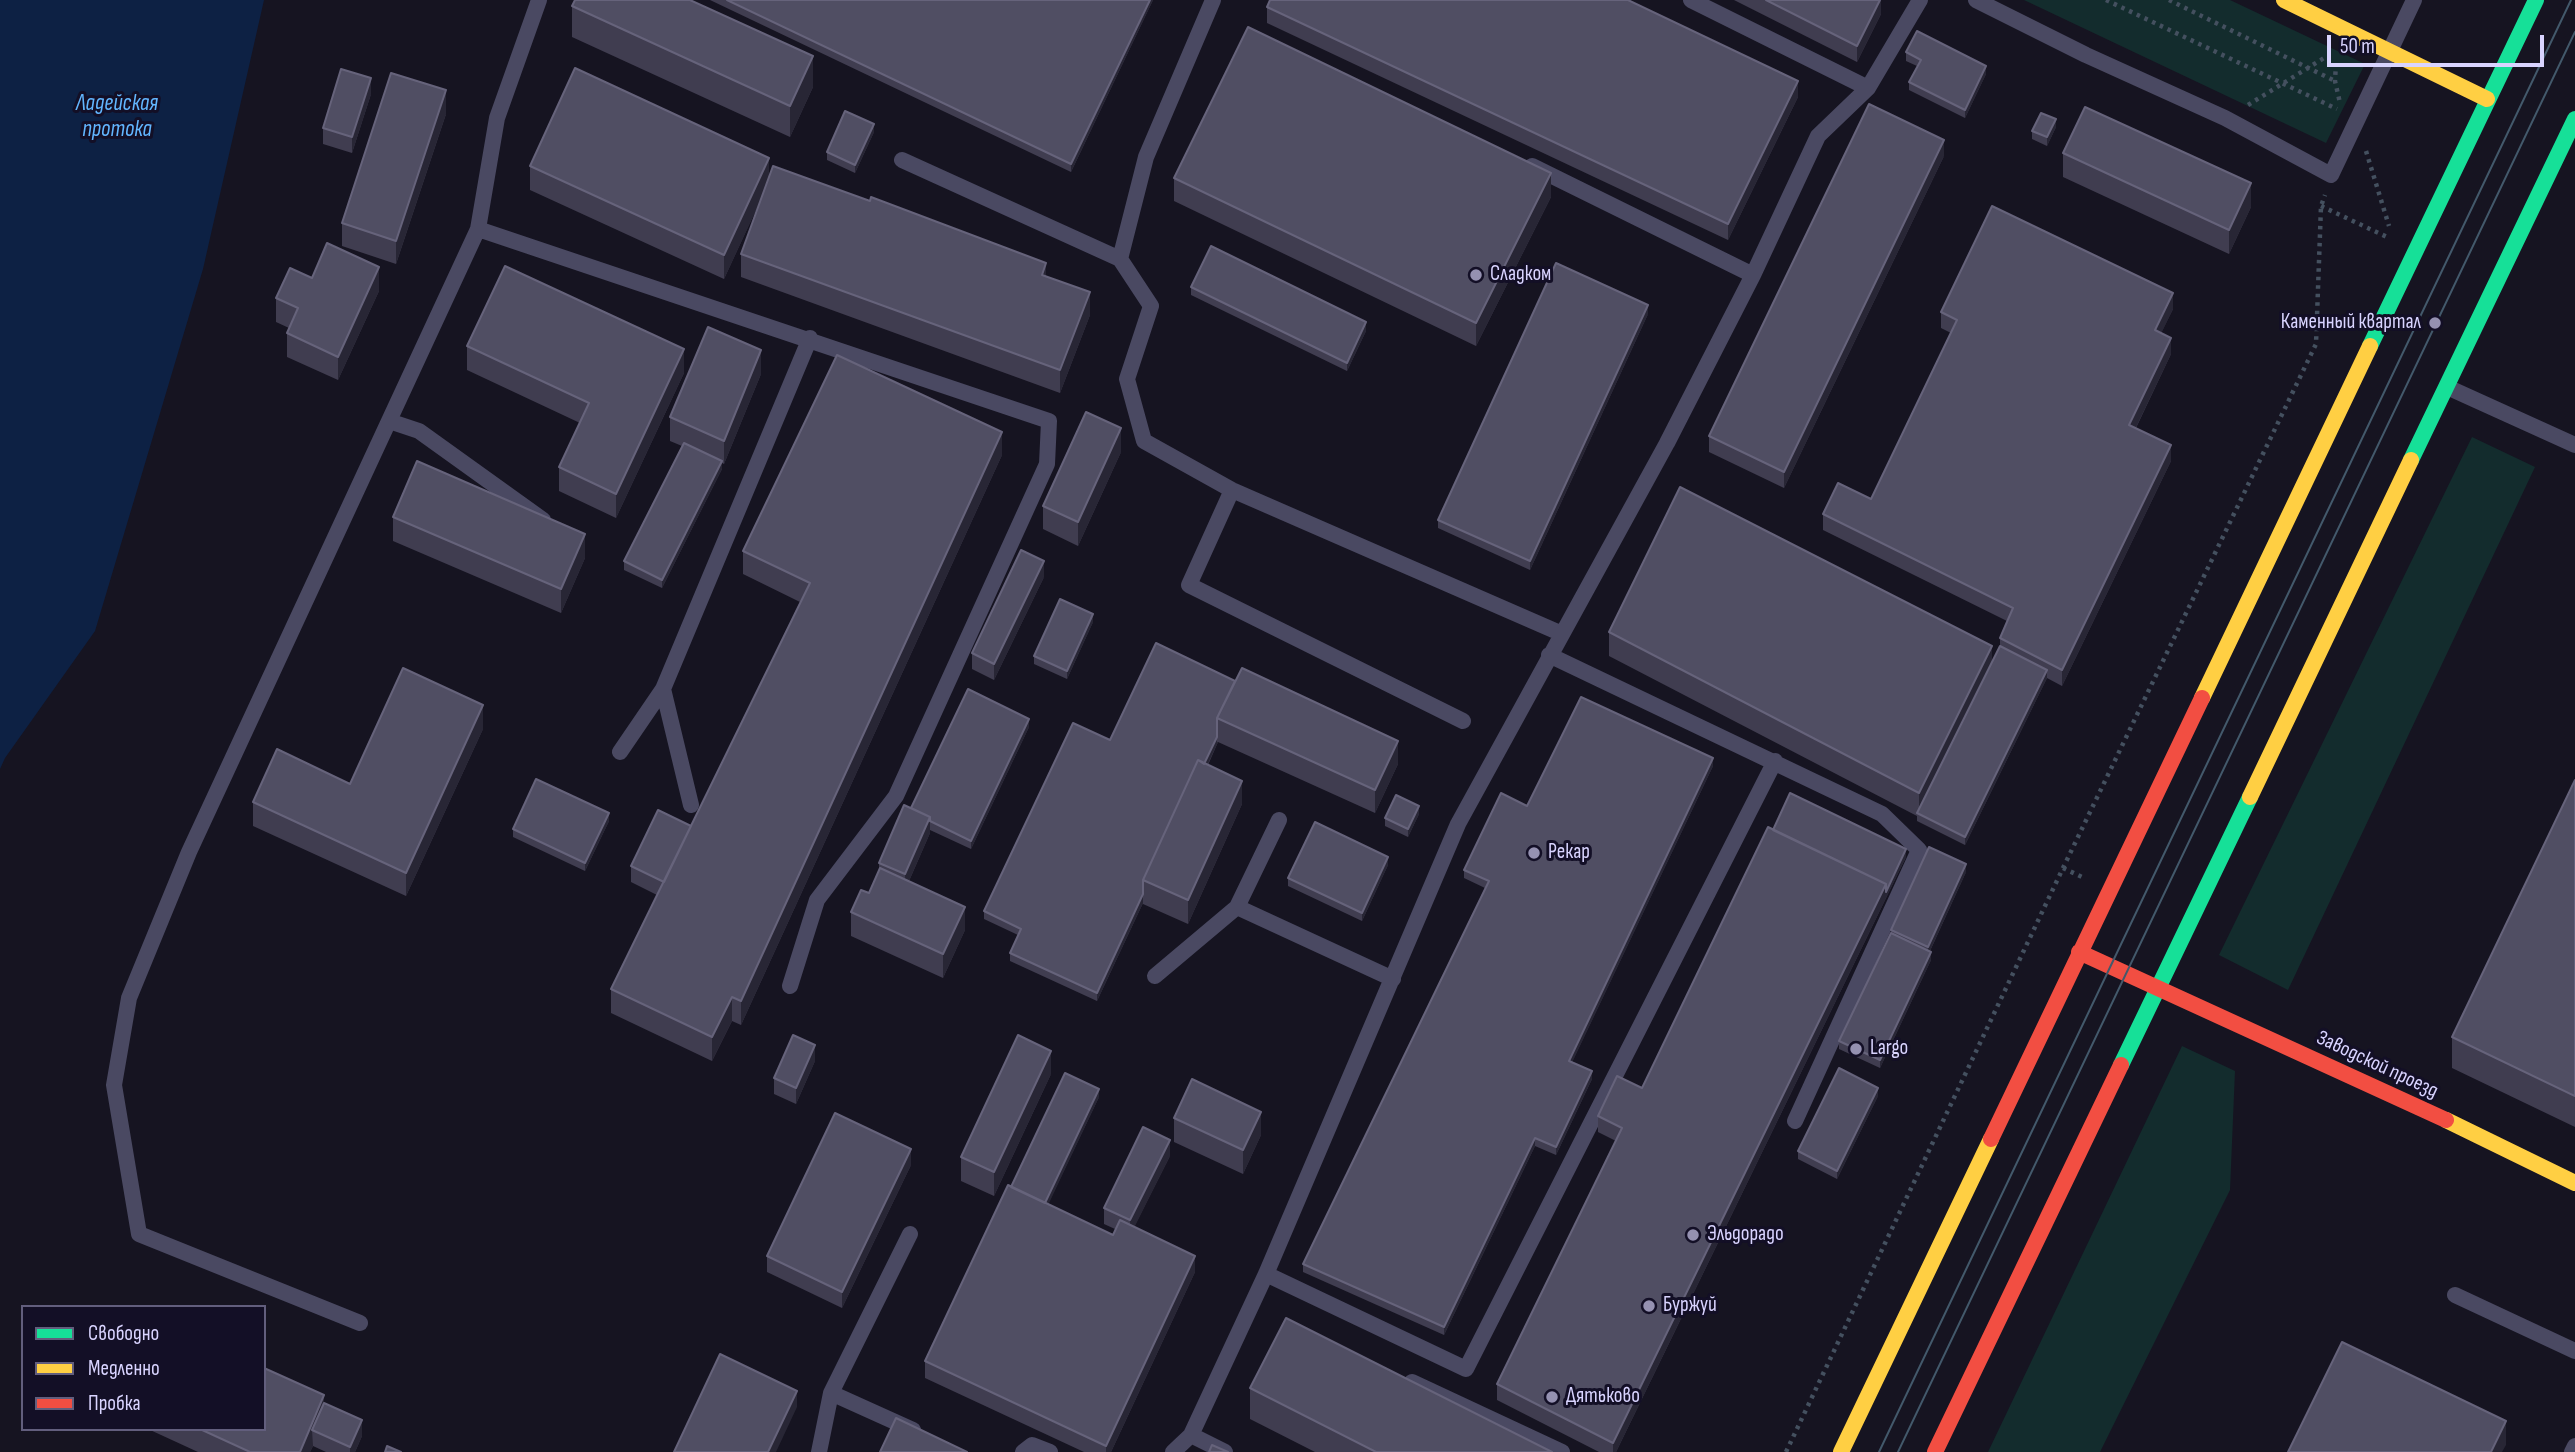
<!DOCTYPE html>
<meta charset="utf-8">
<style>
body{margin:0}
#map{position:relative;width:2575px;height:1452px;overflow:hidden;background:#161421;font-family:"Sofia Sans Condensed",sans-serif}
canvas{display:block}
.legend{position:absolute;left:21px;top:1305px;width:245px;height:126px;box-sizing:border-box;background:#130f26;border:2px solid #625e7d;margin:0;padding:9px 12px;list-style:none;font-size:21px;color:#d9d4ff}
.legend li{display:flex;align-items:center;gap:14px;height:35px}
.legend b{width:35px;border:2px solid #625e7d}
.scale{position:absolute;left:2327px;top:35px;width:217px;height:32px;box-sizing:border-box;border:4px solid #d9d4ff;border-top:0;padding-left:9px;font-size:21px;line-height:24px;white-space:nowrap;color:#d9d4ff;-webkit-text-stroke:5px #130f26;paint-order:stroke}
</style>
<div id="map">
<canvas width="2575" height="1452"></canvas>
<ul class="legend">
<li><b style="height:9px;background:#16e098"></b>Свободно</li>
<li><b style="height:9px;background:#ffcf43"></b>Медленно</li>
<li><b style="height:9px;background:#f24e42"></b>Пробка</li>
</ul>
<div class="scale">50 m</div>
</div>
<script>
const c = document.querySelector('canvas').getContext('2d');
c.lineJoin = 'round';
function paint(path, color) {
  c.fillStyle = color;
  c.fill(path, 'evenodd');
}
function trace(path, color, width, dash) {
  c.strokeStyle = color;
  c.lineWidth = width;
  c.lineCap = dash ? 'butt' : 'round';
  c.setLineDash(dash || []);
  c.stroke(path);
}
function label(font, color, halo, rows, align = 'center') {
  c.font = font + ' "Sofia Sans Condensed",sans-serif';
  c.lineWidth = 6;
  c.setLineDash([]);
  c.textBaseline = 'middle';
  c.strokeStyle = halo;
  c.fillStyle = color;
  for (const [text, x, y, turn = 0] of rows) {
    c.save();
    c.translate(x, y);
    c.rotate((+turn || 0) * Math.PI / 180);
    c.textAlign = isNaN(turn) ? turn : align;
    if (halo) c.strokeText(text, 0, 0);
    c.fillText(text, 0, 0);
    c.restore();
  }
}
paint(new Path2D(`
 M 2024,0 L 2230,0 L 2365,64 L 2326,143 Z
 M 2472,437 L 2535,467 L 2288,990 L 2219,955 Z
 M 2182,1046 L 2235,1071 L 2230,1190 L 2100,1452 L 1988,1452 Z`), '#132c2d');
paint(new Path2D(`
 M 0,0 L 264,0 L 203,269 L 95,631 L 5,758 L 0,769 Z`), '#0d2144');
trace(new Path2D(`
 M 2106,0 L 2337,109
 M 2169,0 L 2335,81
 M 2336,63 L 2335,81 L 2340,103
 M 2248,105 L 2324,58
 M 2366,151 L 2389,226
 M 2321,206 L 2387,237
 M 2063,868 L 2082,877
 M 1786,1452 L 2063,868 L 2316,344 L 2321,206 L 2325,195`), '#44505f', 4.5, [3.5, 5]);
trace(new Path2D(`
 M 1213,0 L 1146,157 L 1120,259 L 1151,306 L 1127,379 L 1144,441 L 1232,490 L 1560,633
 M 1691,0 L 1868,88
 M 1976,0 L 2086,55 L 2225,118 L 2331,175 L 2414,0
 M 902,160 L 1120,259
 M 1532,166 L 1753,275
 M 478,229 L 1049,421 L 1047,464 L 896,796 L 817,900 L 790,986
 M 2447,387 L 2575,445
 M 389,421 L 419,431 L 543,520
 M 1232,490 L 1189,585 L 1463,721
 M 1549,655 L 1882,814 L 1919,850 L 1795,1121
 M 663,689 L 691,805
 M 620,752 L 663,689 L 810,338
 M 1279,820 L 1237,907 L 1393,979
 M 1155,976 L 1237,907
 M 1266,1274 L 1466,1369 L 1775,761
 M 2455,1295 L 2575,1351
 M 360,1323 L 139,1234 L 114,1085 L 129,998 L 189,852 L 478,229 L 497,118 L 539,0
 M 1412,1382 L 1562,1452
 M 831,1393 L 910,1234
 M 1191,1435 L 1225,1452
 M 819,1452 L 831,1393 L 913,1430
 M 1023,1452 L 1032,1445 L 1050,1452
 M 1173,1452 L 1191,1435 L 1266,1274 L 1458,824 L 1667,443 L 1753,275 L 1818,136 L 1868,88 L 1920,0
 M 2572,1452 L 2575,1446`), '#4a4962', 16);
trace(new Path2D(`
 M 2370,346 L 2536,0
 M 2411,460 L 2575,119
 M 2121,1065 L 2250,797`), '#16e098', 16);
trace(new Path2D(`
 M 2284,0 L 2487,99
 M 2202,698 L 2370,346
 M 2250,797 L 2411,460
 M 2446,1120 L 2575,1183
 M 1841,1452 L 1991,1139`), '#ffcf43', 16);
trace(new Path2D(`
 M 2079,952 L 2446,1120
 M 1991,1139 L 2202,698
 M 1935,1452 L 2121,1065`), '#f24e42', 16);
trace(new Path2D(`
 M 1879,1452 L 2571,0
 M 1898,1452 L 2575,32`), '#43596b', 2);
paint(new Path2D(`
 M 710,0 L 1153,0 L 1071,172 Z
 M 1734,0 L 1881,0 L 1881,14 L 1857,62 Z
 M 572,6 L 813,87 L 790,137 L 572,37 Z
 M 1267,7 L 1798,97 L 1728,240 L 1267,23 Z
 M 1906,52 L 1986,74 L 1965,118 L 1909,90 L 1909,82 L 1917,66 L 1906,61 Z
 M 371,94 L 352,153 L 323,144 L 323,128 Z
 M 446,114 L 396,264 L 342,246 L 342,223 Z
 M 2056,127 L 2047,146 L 2032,139 L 2032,131 Z
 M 874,132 L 855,173 L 827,160 L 827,152 Z
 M 2063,153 L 2251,207 L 2229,254 L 2063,177 Z
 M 1944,156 L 1784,488 L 1709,452 L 1709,436 Z
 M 530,166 L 769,176 L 1046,277 L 1090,315 L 1060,393 L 741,277 L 741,254 L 760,201 L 724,279 L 530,190 Z
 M 1174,178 L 1551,197 L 1476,346 L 1174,201 Z
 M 312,278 L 379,291 L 338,380 L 287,357 L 287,333 L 289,328 L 276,322 L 276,298 Z
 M 1191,287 L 1366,331 L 1347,371 L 1191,295 Z
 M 2173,309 L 2161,333 L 2171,354 L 2136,428 L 2171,461 L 2062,686 L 2047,678 L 1965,845 L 1917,821 L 1917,816 L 1609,656 L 1609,632 L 1992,662 L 2000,646 L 2000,638 L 2007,621 L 1823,530 L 1823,514 L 1871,499 L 1951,333 L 1941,328 L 1941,312 Z
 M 1648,314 L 1530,570 L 1438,528 L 1438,520 Z
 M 467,346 L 684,373 L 616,518 L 559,491 L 559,467 L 580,423 L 467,370 Z
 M 761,374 L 724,464 L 722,463 L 722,469 L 662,588 L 624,570 L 624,561 L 682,446 L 670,441 L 670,417 Z
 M 1121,452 L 1078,546 L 1043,529 L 1043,506 Z
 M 1002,455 L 741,1025 L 732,1021 L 712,1061 L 611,1013 L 611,989 L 657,895 L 631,882 L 631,866 L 691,826 L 800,602 L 743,574 L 743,551 Z
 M 393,517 L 585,558 L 561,613 L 393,541 Z
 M 1044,577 L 994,680 L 972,669 L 972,653 Z
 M 1093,622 L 1067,679 L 1034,664 L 1034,656 Z
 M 1156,643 L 1398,764 L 1375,813 L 1218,742 L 1208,765 L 1242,804 L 1188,924 L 1143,904 L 1143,903 L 1097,1001 L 1010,961 L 1010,953 L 1018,935 L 984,919 L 984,911 L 1110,740 Z
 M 1029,727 L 971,849 L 930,830 L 930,833 L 909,881 L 965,930 L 943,978 L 851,936 L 851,912 L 869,893 L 879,870 L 879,863 L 911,808 Z
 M 483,729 L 406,896 L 253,826 L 253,802 L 350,784 Z
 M 1713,766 L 1572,1062 L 1592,1079 L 1556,1155 L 1535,1146 L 1444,1335 L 1303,1272 L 1303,1264 L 1485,888 L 1464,878 L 1464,870 L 1527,806 Z
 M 2575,780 L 2575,1127 L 2452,1068 L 2452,1037 Z
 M 1419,814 L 1408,837 L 1385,826 L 1385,818 Z
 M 609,821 L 585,871 L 513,837 L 513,829 Z
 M 1906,857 L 1616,1452 L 1599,1452 L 1497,1400 L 1497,1384 L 1616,1141 L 1598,1132 L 1598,1116 L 1642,1088 Z
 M 1388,865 L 1362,921 L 1288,886 L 1288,878 Z
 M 1966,872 L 1930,951 L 1931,960 L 1880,1068 L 1839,1049 L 1839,1041 L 1891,933 L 1891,930 Z
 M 815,1061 L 796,1104 L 774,1094 L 774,1078 Z
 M 1051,1074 L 994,1196 L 961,1181 L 961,1157 Z
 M 1878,1096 L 1837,1179 L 1798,1159 L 1798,1151 Z
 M 1099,1097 L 1048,1204 L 1113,1235 L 1115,1229 L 1104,1224 L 1104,1208 L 1170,1156 L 1134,1227 L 1195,1272 L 1111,1452 L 1084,1452 L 925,1378 L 925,1361 L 1011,1187 Z
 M 1174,1118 L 1261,1135 L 1243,1174 L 1174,1142 Z
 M 911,1165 L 842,1308 L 767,1272 L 767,1256 Z
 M 1250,1388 L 1552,1452 L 1315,1452 L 1250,1419 Z
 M 324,1403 L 362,1436 L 355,1452 L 326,1452 L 313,1446 L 310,1452 L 198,1452 L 148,1429 L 264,1429 Z`), '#403d50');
paint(new Path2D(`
 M 1150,0 L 1153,0 L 1071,172 L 1071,164 Z
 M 1880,0 L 1881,0 L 1881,14 L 1857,62 L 1857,46 Z
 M 813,56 L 813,87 L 790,137 L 790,106 Z
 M 1986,66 L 1986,74 L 1965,118 L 1965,110 Z
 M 371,78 L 371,94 L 352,153 L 352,137 Z
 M 1798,81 L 1798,97 L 1728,240 L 1728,224 Z
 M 446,90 L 446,114 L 396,264 L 396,241 Z
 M 2056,119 L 2056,127 L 2047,146 L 2047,137 Z
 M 874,124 L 874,132 L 855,173 L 855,165 Z
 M 1944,140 L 1944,156 L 1784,488 L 1784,472 Z
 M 769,158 L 769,182 L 724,279 L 724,255 Z
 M 1551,173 L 1551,197 L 1476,346 L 1476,323 Z
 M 2251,183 L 2251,207 L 2229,254 L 2229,230 Z
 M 1046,263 L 1046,287 L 1042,275 Z
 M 379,267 L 379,291 L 338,380 L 338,357 Z
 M 1090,292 L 1090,315 L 1060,393 L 1060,370 Z
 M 2173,293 L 2173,309 L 2155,346 L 2155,330 Z
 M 1648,305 L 1648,314 L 1530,570 L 1530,561 Z
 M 1366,322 L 1366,331 L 1347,371 L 1347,363 Z
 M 2171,338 L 2171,354 L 2129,442 L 2129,425 Z
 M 684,349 L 684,373 L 616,518 L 616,494 Z
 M 761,350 L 761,374 L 724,464 L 724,441 Z
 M 1121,428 L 1121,452 L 1078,546 L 1078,522 Z
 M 1002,432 L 1002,455 L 741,1025 L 741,1001 Z
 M 2171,445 L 2171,461 L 2062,686 L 2062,670 Z
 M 722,461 L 722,469 L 662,588 L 662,580 Z
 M 585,534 L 585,558 L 561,613 L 561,589 Z
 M 1044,561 L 1044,577 L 994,680 L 994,664 Z
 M 1093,614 L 1093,622 L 1067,679 L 1067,671 Z
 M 1992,646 L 1992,670 L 1919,814 L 1919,793 Z
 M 2047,670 L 2047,678 L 1965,845 L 1965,837 Z
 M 483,705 L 483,729 L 406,896 L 406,873 Z
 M 1029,719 L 1029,727 L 971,849 L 971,841 Z
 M 1217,737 L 1217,742 L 1218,742 L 1152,884 L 1149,883 Z
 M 1398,741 L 1398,764 L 1375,813 L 1375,790 Z
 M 1713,758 L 1713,766 L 1569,1069 L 1569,1061 Z
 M 1242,781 L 1242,804 L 1188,924 L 1188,900 Z
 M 1419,806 L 1419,814 L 1408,837 L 1408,829 Z
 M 609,813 L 609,821 L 585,871 L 585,863 Z
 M 930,817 L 930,833 L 905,890 L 905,874 Z
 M 1906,849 L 1906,857 L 1616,1452 L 1613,1452 L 1613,1443 L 1886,884 Z
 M 1388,857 L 1388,865 L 1362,921 L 1362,913 Z
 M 1966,864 L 1966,872 L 1928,955 L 1928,947 Z
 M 1143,894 L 1143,903 L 1097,1001 L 1097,993 Z
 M 965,907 L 965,930 L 943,978 L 943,954 Z
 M 1931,952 L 1931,960 L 1880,1068 L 1880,1060 Z
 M 732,997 L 732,1021 L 712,1061 L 712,1037 Z
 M 815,1045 L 815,1061 L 796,1104 L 796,1088 Z
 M 1051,1051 L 1051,1074 L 994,1196 L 994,1172 Z
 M 1592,1071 L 1592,1079 L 1556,1155 L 1556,1147 Z
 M 1878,1088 L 1878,1096 L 1837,1179 L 1837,1171 Z
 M 1099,1089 L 1099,1097 L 1042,1218 L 1042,1209 Z
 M 1261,1112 L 1261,1135 L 1243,1174 L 1243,1150 Z
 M 1535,1138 L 1535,1146 L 1444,1335 L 1444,1327 Z
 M 1170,1140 L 1170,1156 L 1130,1236 L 1130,1220 Z
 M 911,1149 L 911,1165 L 842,1308 L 842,1292 Z
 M 1195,1256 L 1195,1272 L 1111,1452 L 1106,1452 L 1106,1446 Z
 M 797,1391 L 797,1407 L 776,1452 L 768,1452 Z
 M 324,1395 L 324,1419 L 312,1430 L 313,1446 L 310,1452 L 300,1452 Z
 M 362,1420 L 362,1436 L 355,1452 L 350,1452 L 350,1447 Z
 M 2506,1421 L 2506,1445 L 2502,1452 L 2491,1452 Z`), '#282635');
const building = new Path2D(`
 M 575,0 L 690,0 L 813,56 L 790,106 L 572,6 Z
 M 727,0 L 1150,0 L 1071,164 Z
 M 1270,0 L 1628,0 L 1798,81 L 1728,224 L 1267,7 Z
 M 1766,0 L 1880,0 L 1857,46 Z
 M 1248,27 L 1551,173 L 1476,323 L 1174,178 Z
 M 1917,31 L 1986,66 L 1965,110 L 1909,82 L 1921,60 L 1906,52 Z
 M 575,68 L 769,158 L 724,255 L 530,166 Z
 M 341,69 L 371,78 L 352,137 L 323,128 Z
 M 391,73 L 446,90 L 396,241 L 342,223 Z
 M 1869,104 L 1944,140 L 1784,472 L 1709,436 Z
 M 2085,107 L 2251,183 L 2229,230 L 2063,153 Z
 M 845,111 L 874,124 L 855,165 L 827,152 Z
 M 2041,113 L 2056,119 L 2047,137 L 2032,131 Z
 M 773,166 L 870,201 L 871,197 L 1046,263 L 1042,275 L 1090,292 L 1060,370 L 741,254 Z
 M 1992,206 L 2173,293 L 2155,330 L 2171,338 L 2129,425 L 2171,445 L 2062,670 L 2000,638 L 2013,608 L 1823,514 L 1838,483 L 1871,499 L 1957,320 L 1941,312 Z
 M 327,243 L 379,267 L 338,357 L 287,333 L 298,308 L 276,298 L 290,268 L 312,278 Z
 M 1211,246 L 1366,322 L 1347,363 L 1191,287 Z
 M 1556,263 L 1648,305 L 1530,561 L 1438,520 Z
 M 505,266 L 684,349 L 616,494 L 559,467 L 589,403 L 467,346 Z
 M 708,327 L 761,350 L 724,441 L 670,417 Z
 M 837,355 L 1002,432 L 741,1001 L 732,997 L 712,1037 L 611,989 L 810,583 L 743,551 Z
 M 1086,412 L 1121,428 L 1078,522 L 1043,506 Z
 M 684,443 L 722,461 L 662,580 L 624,561 Z
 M 417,461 L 585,534 L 561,589 L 393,517 Z
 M 1680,487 L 1992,646 L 1919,793 L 1609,632 Z
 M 1021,550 L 1044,561 L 994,664 L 972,653 Z
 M 1060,599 L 1093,614 L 1067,671 L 1034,656 Z
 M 1156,643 L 1235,681 L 1217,718 L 1217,737 L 1204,764 L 1198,760 L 1143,880 L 1143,894 L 1097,993 L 1010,953 L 1021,929 L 984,911 L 1073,723 L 1110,740 Z
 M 2000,646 L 2047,670 L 1965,837 L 1917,813 Z
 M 403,668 L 483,705 L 406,873 L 253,802 L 277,749 L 350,784 Z
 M 1242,668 L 1398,741 L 1375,790 L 1217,718 Z
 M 968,689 L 1029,719 L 971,841 L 930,821 L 930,817 L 911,808 Z
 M 1581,697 L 1713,758 L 1569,1061 L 1592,1071 L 1556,1147 L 1535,1138 L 1444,1327 L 1303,1264 L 1489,881 L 1464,870 L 1501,793 L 1527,806 Z
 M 1198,760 L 1242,781 L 1188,900 L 1143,880 Z
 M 536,779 L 609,813 L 585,863 L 513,829 Z
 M 2575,780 L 2575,1096 L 2452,1037 Z
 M 1790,793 L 1906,849 L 1886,892 L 1886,884 L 1773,830 Z
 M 1396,795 L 1419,806 L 1408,829 L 1385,818 Z
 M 904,805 L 930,817 L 905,874 L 879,863 Z
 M 658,810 L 691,826 L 664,882 L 631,866 Z
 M 1315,822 L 1388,857 L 1362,913 L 1288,878 Z
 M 1768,827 L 1886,884 L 1613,1443 L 1497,1384 L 1622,1128 L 1598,1116 L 1617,1076 L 1642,1088 Z
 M 1929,847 L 1966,864 L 1928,947 L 1891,930 Z
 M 880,868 L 965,907 L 943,954 L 851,912 L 861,890 L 869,893 Z
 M 1891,933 L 1931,952 L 1880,1060 L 1839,1041 Z
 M 793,1035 L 815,1045 L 796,1088 L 774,1078 Z
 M 1018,1035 L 1051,1051 L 994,1172 L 961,1157 Z
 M 1839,1068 L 1878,1088 L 1837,1171 L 1798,1151 Z
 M 1065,1073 L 1099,1089 L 1045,1203 L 1011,1187 Z
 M 1192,1079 L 1261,1112 L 1243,1150 L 1174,1118 Z
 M 835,1113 L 911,1149 L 842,1292 L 767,1256 Z
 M 1143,1127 L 1170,1140 L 1130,1220 L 1104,1208 Z
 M 1008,1185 L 1113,1235 L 1120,1220 L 1195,1256 L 1106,1446 L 925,1361 Z
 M 1286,1318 L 1552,1452 L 1376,1452 L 1250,1388 Z
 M 2342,1342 L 2506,1421 L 2491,1452 L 2288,1452 Z
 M 720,1354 L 797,1391 L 768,1452 L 674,1452 Z
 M 264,1368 L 324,1395 L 300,1452 L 250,1452 L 200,1429 L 264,1429 Z
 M 324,1403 L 362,1420 L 350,1447 L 312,1430 Z
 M 896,1418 L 967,1452 L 880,1452 Z
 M 1212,1445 L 1228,1452 L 1209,1452 Z
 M 387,1446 L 401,1452 L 385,1452 Z`);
paint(building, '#504e63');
trace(building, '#66637b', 2);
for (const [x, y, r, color] of [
 [1476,275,7,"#9591b1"],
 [2435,323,7,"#9591b1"],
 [1534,853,7,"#9591b1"],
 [1856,1049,7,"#9591b1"],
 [1693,1235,7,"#9591b1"],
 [1649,1306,7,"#9591b1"],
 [1552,1397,7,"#9591b1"]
]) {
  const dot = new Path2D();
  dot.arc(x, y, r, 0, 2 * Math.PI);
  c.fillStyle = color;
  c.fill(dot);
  trace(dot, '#130f26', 2.5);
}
label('21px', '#d9d4ff', '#130f26', [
 ["Сладком",1490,275],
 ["Каменный квартал",2421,323,"right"],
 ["Рекар",1548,853],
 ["Largo",1870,1049],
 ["Эльдорадо",1707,1235],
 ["Буржуй",1663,1306],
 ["Дятьково",1566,1397]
], 'left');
label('21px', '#d9d4ff', '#130f26', [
 ["Заводской проезд",2377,1065,25]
]);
label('italic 23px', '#62b6ff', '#130f26', [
 ["Ладейская",117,104],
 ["протока",117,130]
]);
</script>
